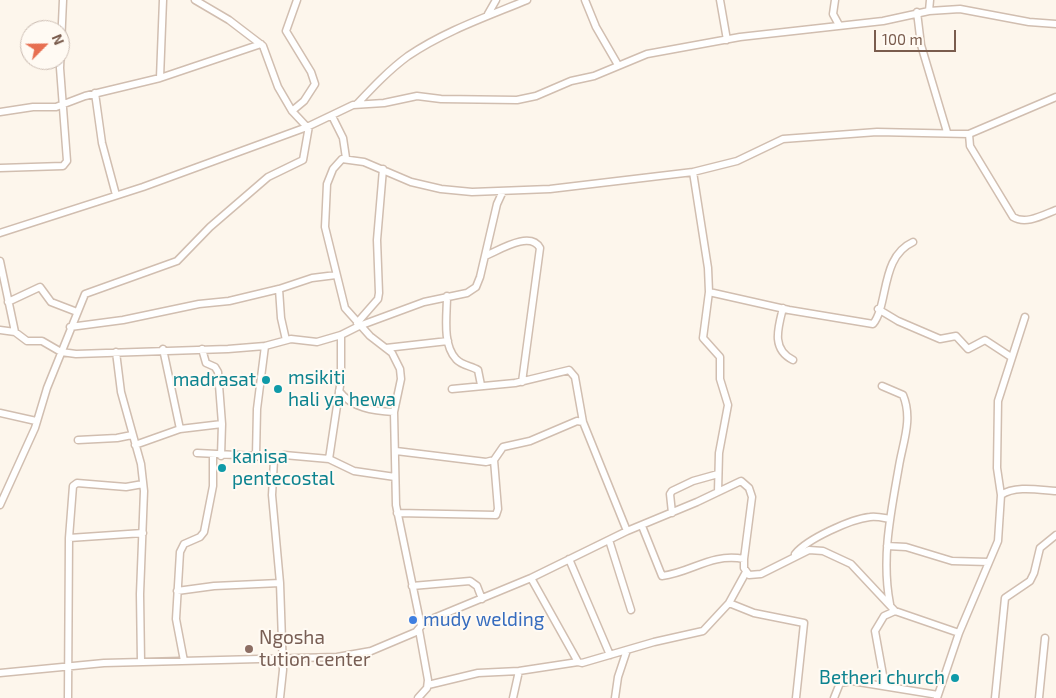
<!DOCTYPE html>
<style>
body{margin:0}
#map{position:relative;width:1056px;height:698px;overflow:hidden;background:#fdf6ec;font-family:"Exo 2",sans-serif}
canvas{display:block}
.north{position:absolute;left:20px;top:20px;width:50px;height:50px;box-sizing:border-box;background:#fffaf3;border:1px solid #cabbb1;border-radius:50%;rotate:67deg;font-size:14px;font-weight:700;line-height:20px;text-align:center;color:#7a5c4d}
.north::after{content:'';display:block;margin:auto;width:18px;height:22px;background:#e76f51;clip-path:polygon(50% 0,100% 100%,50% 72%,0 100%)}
.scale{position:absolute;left:874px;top:30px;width:82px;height:22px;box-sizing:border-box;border:2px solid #7a5c4d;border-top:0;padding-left:6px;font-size:15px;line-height:18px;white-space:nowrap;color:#7a5c4d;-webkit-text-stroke:4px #fffaf3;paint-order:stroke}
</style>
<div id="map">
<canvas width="1056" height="698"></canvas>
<div class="north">N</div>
<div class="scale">100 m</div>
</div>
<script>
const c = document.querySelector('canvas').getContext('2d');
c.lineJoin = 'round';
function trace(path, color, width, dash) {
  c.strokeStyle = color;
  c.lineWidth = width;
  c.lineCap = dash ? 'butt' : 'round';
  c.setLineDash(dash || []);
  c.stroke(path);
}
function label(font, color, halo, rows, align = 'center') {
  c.font = font + ' "Exo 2",sans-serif';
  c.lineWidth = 4;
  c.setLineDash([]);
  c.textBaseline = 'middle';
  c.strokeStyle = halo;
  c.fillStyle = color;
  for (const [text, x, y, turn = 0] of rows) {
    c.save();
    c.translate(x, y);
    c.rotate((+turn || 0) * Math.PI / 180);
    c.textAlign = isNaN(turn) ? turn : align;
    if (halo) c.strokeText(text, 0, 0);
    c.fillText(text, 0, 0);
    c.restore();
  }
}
const minor = new Path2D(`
 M 195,0 L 229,20 L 263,46 L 278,87 L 292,111 L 307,127
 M 585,0 L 596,27 L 618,65
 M 720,0 L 727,40
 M 835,0 L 833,14 L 839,25
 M 929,11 L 930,0
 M 917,12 L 921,45 L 947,132
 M 488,14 L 496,0
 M 160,78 L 163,0
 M 95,93 L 102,143 L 116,195
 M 357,104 C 373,87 389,70 408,56 C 445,31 486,17 527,0
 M 292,111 L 304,101 L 315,84 L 311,72 L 286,31 L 297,0
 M 0,112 L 33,107 L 56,107 L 85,96 L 160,78 L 261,44
 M 332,116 L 343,138 L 346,158
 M 969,134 L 970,146 L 1013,217 C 1026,225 1043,215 1056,210
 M 0,168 L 63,166 L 67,161 L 60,68 L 63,0
 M 693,172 L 708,268 L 709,292 L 703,338 L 720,357 L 720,379 L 728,405 L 719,453 L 718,492
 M 0,233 L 143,187 L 307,127 L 353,105 L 384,103 L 417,96 L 441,99 L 517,100 L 536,96 L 571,81 L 594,76 L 647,54 L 740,37 L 883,21 L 929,11 L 960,9 L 1029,22 L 1056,24
 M 485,256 C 498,251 530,230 540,248 L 522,382
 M 0,261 L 15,332
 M 279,289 L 281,318 L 286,340
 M 709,292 L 789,310 L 873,324 C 889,304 880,257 913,242
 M 447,296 C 447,315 442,344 456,359 C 461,365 471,366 478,370 L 481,385
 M 8,302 L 40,287 L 51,302 L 77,312
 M 783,308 C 778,328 771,349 793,360
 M 878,309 L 898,321 L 940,339 L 956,336 L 968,349 L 985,340 L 1011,357
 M 357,323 L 378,299 L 379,293 L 377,240 L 383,169
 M 70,327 L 123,320 L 199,304 L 229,301 L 279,289 L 312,278 L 336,275
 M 0,330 L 15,332 L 27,341 L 42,341 L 61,352 L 76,354 L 228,349 L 265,346 L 291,339 L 317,342 L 341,335 L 359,326 L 424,302 L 467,293 L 476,287 L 480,277 L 497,204 L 503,191
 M 386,348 L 448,341
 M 163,349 L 180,429
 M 202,349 L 206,363 L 215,367 L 218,372 L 222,424 L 221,456
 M 116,352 L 121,392 L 141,464 L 144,491 L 140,594 L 141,662
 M 882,386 L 903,395 C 913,419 903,442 899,466 C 891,512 881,558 890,604
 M 452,389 L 515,383 L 569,370 L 575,377 L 583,422
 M 339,391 C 352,408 373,411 394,412
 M 0,413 L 36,421
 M 78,440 L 117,438 L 132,435
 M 135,445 L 180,429 L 222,424
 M 396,451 L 486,462 L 494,460 L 503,447 L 530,441 L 577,421 L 583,422 L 627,531
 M 197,453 L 256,456 L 274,460
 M 256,456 L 257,409 L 265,346
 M 329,459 L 341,379 L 341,335
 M 1001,495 L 997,468 L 998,401 L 1025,317
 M 0,505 L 35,428 L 47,388 L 85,294 L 177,261 L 210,227 L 268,177 L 303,160 L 309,126
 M 397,513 L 496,515 L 498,509 L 494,460
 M 672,513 L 670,494 L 672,491 L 693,481 L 718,474
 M 642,526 L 662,576 C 693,572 710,553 744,559
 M 69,538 L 143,533
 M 609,540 L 631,610
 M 887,546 L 906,547 L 952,561 L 989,562
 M 795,554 C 807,539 851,519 870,517 C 877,516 884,518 890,519
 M 569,559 L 610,655
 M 531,578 L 578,662 L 582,663 L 654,642 L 703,631 L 729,603 L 746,572
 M 412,586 L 470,581 L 477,586 L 482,599
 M 177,591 L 214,586 L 280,583
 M 729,603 L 754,613 L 804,623 L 796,698
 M 422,623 L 531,578 L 627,531 L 697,502 L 741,481 L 749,488 L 752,497 L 744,559 L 744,568 L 749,575 L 761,574 L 809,550 L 823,551 L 851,564 L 895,611 L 959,633
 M 184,661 L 176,619 L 180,552 L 184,544 L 200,537 L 204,532 L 213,486 L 213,455
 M 0,673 L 104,663 L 337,657 L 371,651 L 416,632 L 421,626 L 396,505 L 394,412 L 401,379 L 400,369 L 392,353 L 370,336 L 345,308 L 325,227 L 327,184 L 333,169 L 342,159 L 364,162 L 411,182 L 441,189 L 472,192 L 550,189 L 693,172 L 737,161 L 783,139 L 877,132 L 969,134 L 1056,97
 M 428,685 L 478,673 L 519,671 L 578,662
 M 885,686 L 875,631 L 884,616 L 895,611
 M 68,698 L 69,538 L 73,486 L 77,483 L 126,487 L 143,484
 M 280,698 L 283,670 L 280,583 L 272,495 L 274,460 L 284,455 L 329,459 L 354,471 L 395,477
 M 418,698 L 427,688 L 428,680 L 419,630
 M 513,698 L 519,671
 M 615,698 L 618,677 L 627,650
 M 834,698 L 840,683 L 852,681 L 938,695
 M 937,698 L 959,633 L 998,541 L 1001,495 C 1015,485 1040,490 1056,491
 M 995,698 L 1005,598 L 1030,581 L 1034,573 L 1040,548 L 1056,535
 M 1039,698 L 1045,638`);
trace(minor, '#d1beb0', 9);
trace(minor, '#fff', 6);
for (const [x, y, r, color] of [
 [266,380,5,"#0f9aa8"],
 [278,389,5,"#0f9aa8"],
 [222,468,5,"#0f9aa8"],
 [413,620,5,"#3f7fe0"],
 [249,649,5,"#8d6e63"],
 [955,678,5,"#0f9aa8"]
]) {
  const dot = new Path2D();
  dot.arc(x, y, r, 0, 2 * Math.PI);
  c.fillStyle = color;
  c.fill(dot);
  trace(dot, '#fffaf3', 2);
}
label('19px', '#0d838f', '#fffaf3', [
 ["msikiti",288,378],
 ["hali ya hewa",288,400],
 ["madrasat",256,380,"right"],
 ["kanisa",232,457],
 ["pentecostal",232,479],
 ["Betheri church",945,678,"right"]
], 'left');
label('19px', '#366cbe', '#fffaf3', [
 ["mudy welding",423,620]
], 'left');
label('19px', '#785e54', '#fffaf3', [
 ["Ngosha",259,638],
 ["tution center",259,660]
], 'left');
</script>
